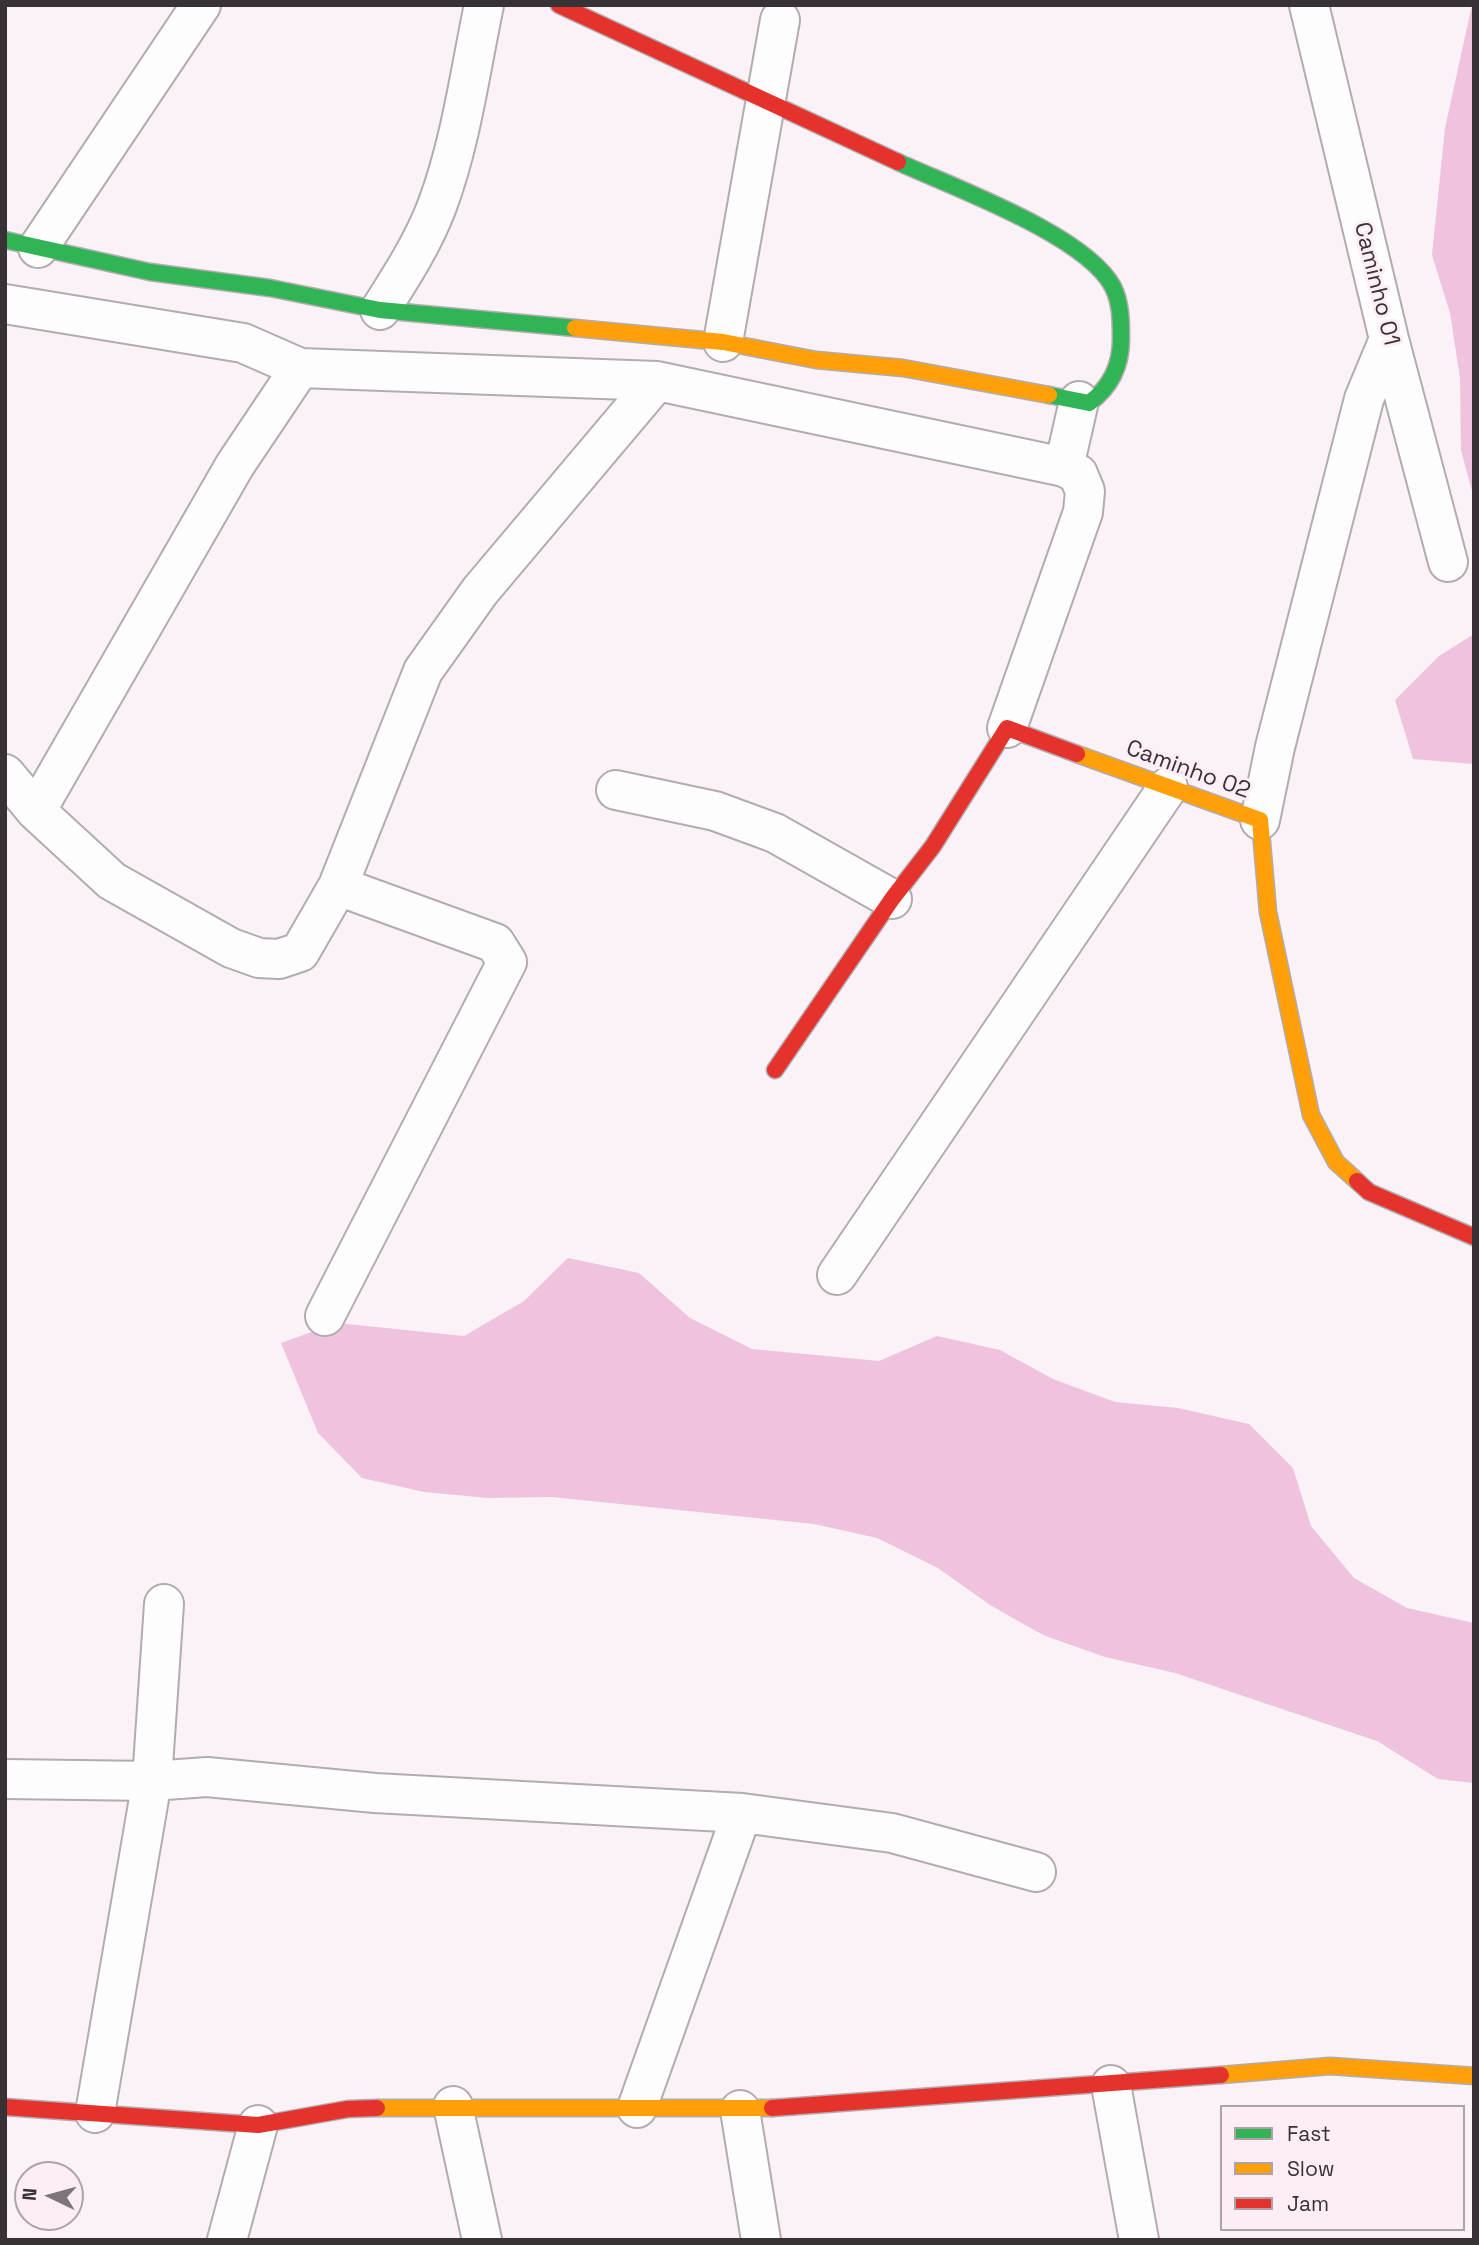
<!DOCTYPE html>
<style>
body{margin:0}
#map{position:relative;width:1479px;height:2245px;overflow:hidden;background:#faf2f6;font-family:"Space Grotesk",sans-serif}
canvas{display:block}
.frame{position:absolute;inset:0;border:7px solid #383135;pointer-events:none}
.legend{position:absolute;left:1220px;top:2105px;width:245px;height:126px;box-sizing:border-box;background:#fdeef6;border:2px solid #aea2a9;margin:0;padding:9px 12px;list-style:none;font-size:21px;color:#383135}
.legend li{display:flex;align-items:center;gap:14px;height:35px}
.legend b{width:35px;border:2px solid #aea2a9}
.north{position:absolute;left:14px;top:2161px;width:70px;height:70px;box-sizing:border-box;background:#fdeef6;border:2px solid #aea2a9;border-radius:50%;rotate:275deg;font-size:19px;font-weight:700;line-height:28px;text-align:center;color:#383135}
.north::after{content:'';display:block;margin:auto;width:24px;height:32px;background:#7c7579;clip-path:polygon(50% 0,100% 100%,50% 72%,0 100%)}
</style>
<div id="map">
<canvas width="1479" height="2245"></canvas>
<div class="frame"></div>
<ul class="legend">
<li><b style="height:9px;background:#30b455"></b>Fast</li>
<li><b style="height:9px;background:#ff9f0a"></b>Slow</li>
<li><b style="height:9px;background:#e5322d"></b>Jam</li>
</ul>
<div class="north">N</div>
</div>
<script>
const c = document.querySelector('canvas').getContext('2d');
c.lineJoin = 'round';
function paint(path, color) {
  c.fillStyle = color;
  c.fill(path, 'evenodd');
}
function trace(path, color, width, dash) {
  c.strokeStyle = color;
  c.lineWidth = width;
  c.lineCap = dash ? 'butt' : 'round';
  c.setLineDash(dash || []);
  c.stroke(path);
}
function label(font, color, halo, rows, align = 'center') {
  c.font = font + ' "Space Grotesk",sans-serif';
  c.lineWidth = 6;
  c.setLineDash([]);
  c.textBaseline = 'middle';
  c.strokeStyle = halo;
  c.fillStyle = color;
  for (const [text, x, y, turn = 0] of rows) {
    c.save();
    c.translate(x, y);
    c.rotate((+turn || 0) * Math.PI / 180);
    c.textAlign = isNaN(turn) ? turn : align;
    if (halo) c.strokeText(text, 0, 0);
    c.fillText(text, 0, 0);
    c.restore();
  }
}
paint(new Path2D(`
 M 1472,5 L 1474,5 L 1474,499 L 1461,450 L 1460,378 L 1450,313 L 1432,255 L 1445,128 Z
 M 1474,634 L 1474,764 L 1413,759 L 1395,700 L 1439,656 Z
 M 568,1258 L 639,1273 L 690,1318 L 752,1349 L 879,1361 L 937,1336 L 1000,1350 L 1053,1379 L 1115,1402 L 1178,1408 L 1249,1424 L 1293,1468 L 1311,1526 L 1354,1578 L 1407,1608 L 1474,1623 L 1474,1783 L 1438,1779 L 1377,1741 L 1175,1673 L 1105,1657 L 1043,1635 L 990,1605 L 938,1568 L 877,1538 L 814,1524 L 552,1497 L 488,1498 L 424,1492 L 362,1478 L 318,1433 L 281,1343 L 337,1323 L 464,1336 L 524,1301 Z`), '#efc2dd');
const street = new Path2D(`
 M 1309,5 L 1389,339 L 1448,562
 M 38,248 L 201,5
 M 5,304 L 243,343 L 300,368 L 657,381 L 1064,467 L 1078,474 L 1085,491 L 1083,512 L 1007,728
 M 380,310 C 401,277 423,243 437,206 C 461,142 470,72 484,5
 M 723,342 L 780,20
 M 1064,467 L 1079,401
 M 5,774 L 36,811 L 112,881 L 231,948 L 259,958 L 279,959 L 300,952 L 338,886 L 423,671 L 480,591 L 657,381
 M 616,790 L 715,811 L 775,833 L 892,899
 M 36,811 L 235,465 L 300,368
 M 1260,820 L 1275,747 L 1364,399 L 1389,339
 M 837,1275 L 1168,787
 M 325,1316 L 507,962 L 495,943 L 338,886
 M 5,1779 L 152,1781 L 207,1777 L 375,1793 L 742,1813 L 892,1833 L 1036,1872
 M 1111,2085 L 1139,2240
 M 453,2106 L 482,2240
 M 637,2108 L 742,1813
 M 740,2110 L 761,2240
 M 95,2113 L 152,1781 L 164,1604
 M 227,2240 L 258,2125`);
const fast = new Path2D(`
 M 898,162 C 952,187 1086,235 1113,287 C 1121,303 1121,321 1121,339 C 1121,366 1111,387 1089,403 L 1049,395
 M 5,240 L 150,272 L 270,288 L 380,310 L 575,328`);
const slow = new Path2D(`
 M 575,328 L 723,342 L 816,360 L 903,368 L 1049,395
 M 1077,754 L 1260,820 L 1268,912 L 1311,1115 L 1336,1162 L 1357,1181
 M 1221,2075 L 1330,2066 L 1474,2076
 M 377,2108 L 772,2108`);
const jam = new Path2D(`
 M 559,5 L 898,162
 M 775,1070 L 892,899 L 933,846 L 1007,728 L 1077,754
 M 1357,1181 L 1369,1192 L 1474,1237
 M 5,2107 L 258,2125 L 348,2109 L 377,2108
 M 772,2108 L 1221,2075`);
trace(street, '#b2acaf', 42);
trace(fast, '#b2acaf', 19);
trace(slow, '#b2acaf', 19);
trace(jam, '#b2acaf', 19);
trace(street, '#fefdfe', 38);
trace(fast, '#30b455', 16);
trace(slow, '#ff9f0a', 16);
trace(jam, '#e5322d', 16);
label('23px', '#383135', '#fdeef6', [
 ["Caminho 01",1376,284,76],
 ["Caminho 02",1188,770,20]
]);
</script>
